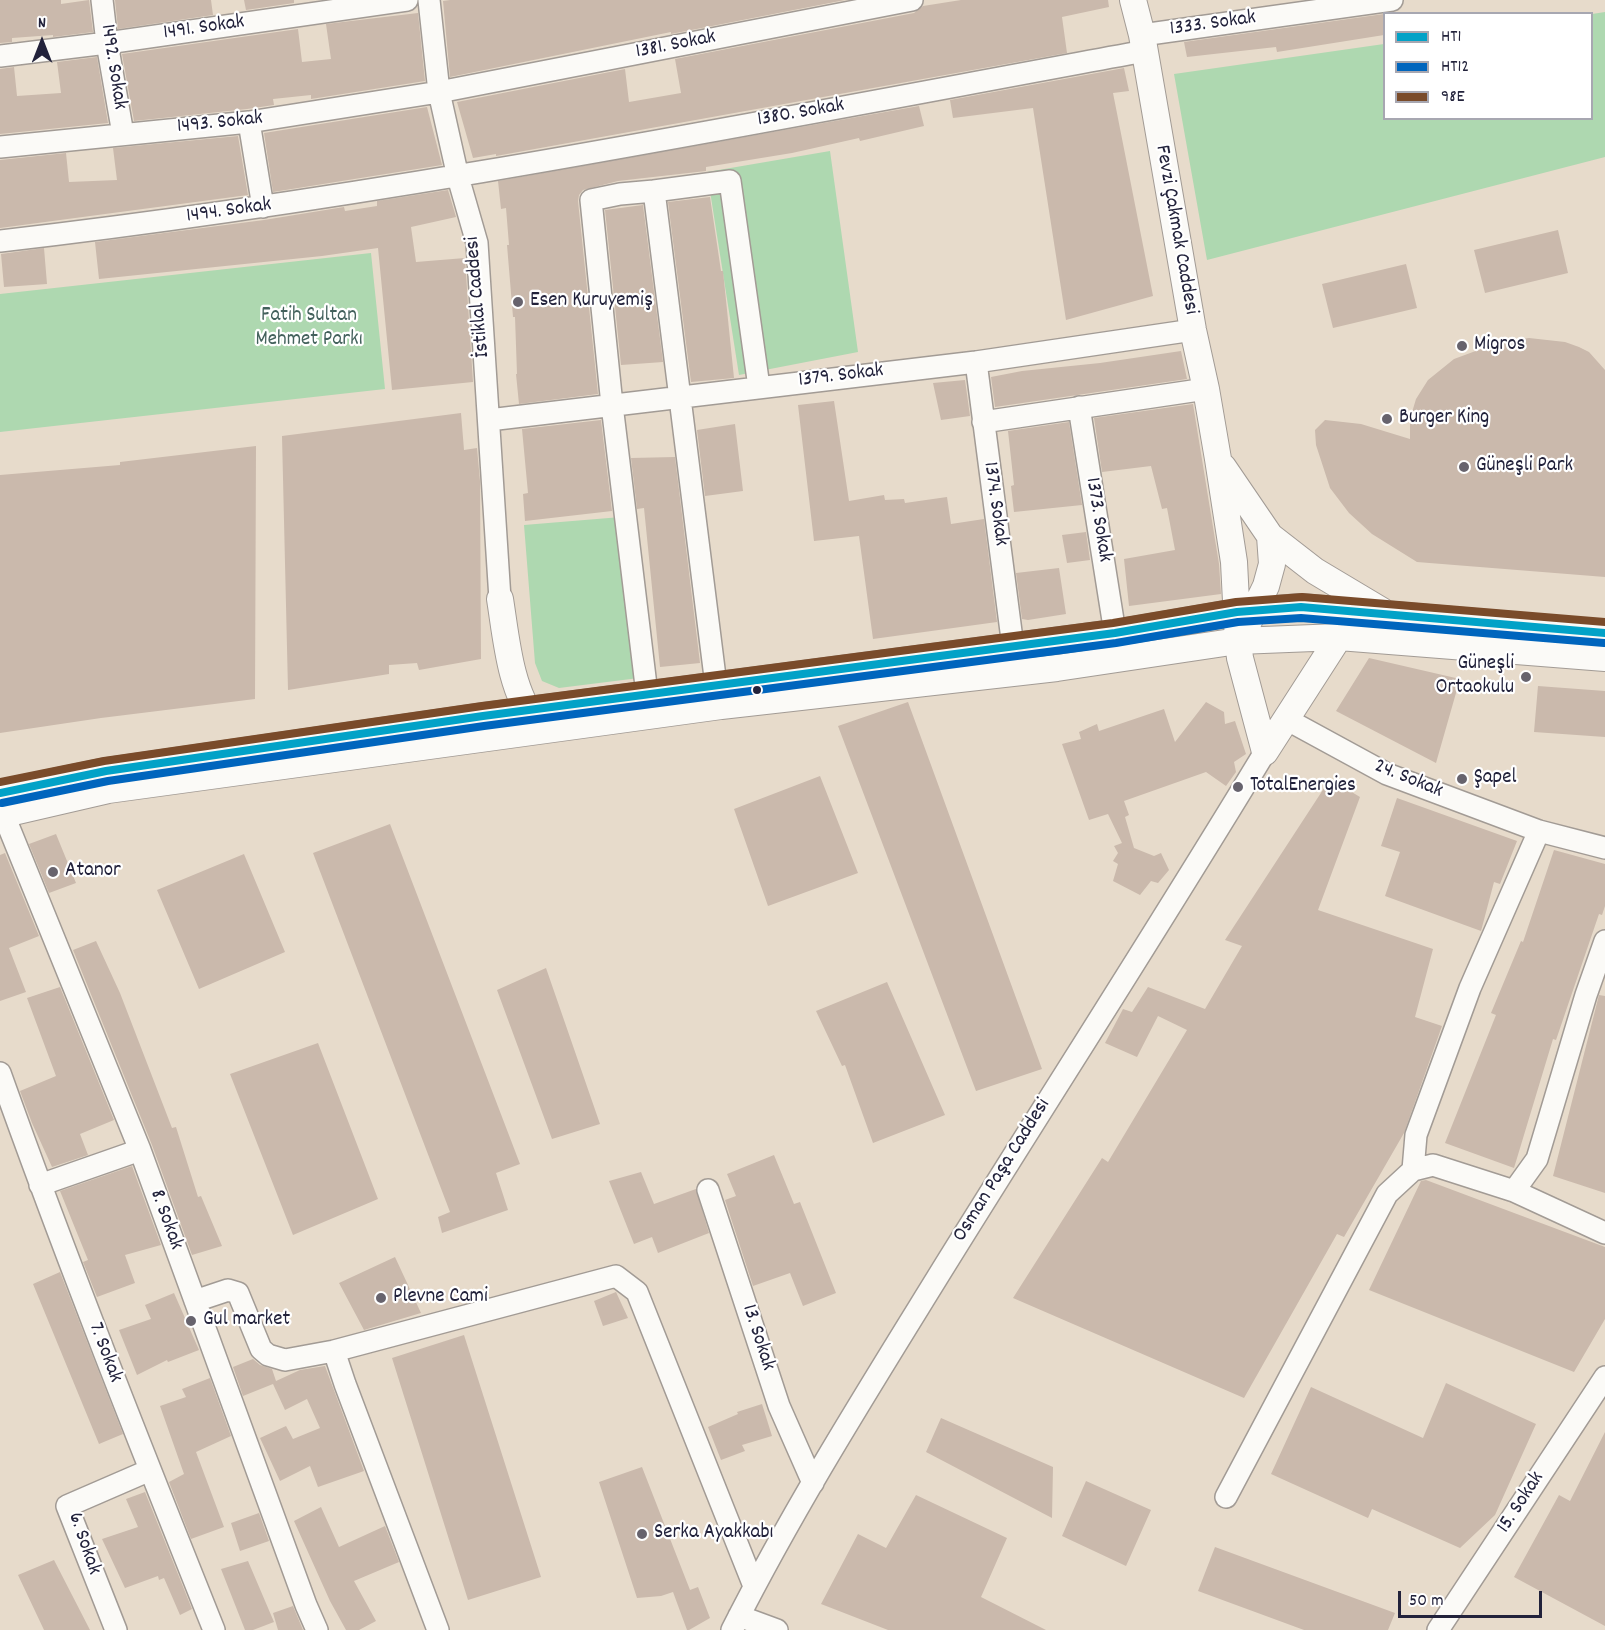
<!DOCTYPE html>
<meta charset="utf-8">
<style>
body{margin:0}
#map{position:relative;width:1605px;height:1630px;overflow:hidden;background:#e7dbcb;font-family:Dekko,sans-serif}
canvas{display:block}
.legend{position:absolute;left:1383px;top:12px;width:210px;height:108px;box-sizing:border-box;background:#fff;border:2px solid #a7a7b1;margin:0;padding:8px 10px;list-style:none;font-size:18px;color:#22223b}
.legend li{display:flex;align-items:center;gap:12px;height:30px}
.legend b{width:30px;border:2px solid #a7a7b1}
.north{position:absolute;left:12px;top:12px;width:60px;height:60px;-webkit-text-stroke:4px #fff;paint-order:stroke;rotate:0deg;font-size:16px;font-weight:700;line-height:24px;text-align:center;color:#22223b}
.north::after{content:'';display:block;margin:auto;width:21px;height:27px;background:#22223b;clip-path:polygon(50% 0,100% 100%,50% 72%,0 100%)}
.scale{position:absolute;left:1398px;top:1591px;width:144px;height:27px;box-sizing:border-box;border:3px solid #22223b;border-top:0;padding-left:8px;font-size:18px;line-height:21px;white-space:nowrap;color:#22223b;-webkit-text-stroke:4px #fff;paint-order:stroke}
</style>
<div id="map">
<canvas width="1605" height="1630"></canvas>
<ul class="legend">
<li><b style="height:8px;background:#02a2c7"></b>HT1</li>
<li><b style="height:8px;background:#0065bd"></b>HT12</li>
<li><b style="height:8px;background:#7a4b2a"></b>98E</li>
</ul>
<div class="north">N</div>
<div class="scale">50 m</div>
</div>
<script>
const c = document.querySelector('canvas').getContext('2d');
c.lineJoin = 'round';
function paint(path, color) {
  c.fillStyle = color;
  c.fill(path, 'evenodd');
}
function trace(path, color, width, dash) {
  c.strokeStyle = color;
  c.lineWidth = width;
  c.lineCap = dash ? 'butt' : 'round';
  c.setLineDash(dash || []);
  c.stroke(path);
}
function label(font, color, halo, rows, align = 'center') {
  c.font = font + ' Dekko,sans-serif';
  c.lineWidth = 4.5;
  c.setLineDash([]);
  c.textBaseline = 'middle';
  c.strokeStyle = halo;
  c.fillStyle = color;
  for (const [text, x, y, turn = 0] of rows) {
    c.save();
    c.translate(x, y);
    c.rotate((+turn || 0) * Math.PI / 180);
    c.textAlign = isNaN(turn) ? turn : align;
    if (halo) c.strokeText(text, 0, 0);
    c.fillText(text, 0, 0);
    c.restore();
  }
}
paint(new Path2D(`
 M 1605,12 L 1605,157 L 1207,260 L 1174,74 L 1384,44 L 1384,118 L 1592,118 L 1592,14 Z
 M 830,151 L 858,352 L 739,375 L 707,172 Z
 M 371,253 L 385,389 L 0,432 L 0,294 Z
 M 621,517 L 639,678 L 559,688 L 542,681 L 535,663 L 524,525 Z`), '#aed8b0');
paint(new Path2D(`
 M 0,0 L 61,0 L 61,4 L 89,0 L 93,32 L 53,37 L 53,35 L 12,38 L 12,42 L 0,43 Z
 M 115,0 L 211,0 L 213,15 L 118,29 Z
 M 244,0 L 294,0 L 294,3 L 246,10 Z
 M 450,0 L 845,0 L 671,34 L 671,32 L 450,77 L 443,1 Z
 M 961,0 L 1108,0 L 1109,7 L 1062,17 L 1067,53 L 496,156 L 496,154 L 473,158 L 457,102 L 625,69 L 629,102 L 681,93 L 675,59 L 914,13 L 923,6 Z
 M 418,13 L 425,81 L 311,99 L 311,95 L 273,99 L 274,105 L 247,109 L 134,121 L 122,54 L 298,29 L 302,62 L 331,59 L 326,24 Z
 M 1384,14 L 1384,35 L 1277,52 L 1276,47 L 1187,57 L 1184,42 Z
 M 97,57 L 108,123 L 0,134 L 0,69 L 14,67 L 17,96 L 61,93 L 57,62 Z
 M 1124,68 L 1129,91 L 1113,93 L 1153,296 L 1066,320 L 1033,108 L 953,118 L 950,100 Z
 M 919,106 L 924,126 L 860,141 L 859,138 L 792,153 L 706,167 L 706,171 L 618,181 L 583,190 L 579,195 L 578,201 L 598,394 L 519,404 L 516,374 L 517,374 L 515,317 L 513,317 L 507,245 L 509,245 L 506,208 L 501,209 L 498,181 Z
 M 427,107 L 442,165 L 273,192 L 264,133 Z
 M 238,136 L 248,195 L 0,228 L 0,160 L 66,153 L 69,182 L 117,180 L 113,148 Z
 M 448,190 L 456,217 L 411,227 L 416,262 L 465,258 L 473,382 L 392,390 L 378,248 L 322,256 L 99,279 L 95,242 L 264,220 L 344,207 L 345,211 L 377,206 L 377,201 Z
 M 710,197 L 721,271 L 723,271 L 734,378 L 691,382 L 668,202 Z
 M 643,205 L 663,362 L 621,365 L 605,210 Z
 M 1558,230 L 1568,273 L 1485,293 L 1474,250 Z
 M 44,248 L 47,284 L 4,287 L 1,254 Z
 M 1406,264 L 1417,308 L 1333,328 L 1322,284 Z
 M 1529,338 L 1565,342 L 1579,347 L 1589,352 L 1605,370 L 1605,577 L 1417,562 L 1372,534 L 1349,513 L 1330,488 L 1316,445 L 1315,430 L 1325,420 L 1361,424 L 1410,439 L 1410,419 L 1416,399 L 1428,380 L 1454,359 L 1500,342 Z
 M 1181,351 L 1187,379 L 995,407 L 991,377 L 1022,371 L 1100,363 Z
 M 965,380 L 970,416 L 941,420 L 933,383 Z
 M 834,401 L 849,501 L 884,495 L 885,500 L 904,499 L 905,503 L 947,497 L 951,524 L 984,519 L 997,622 L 873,639 L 859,536 L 814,541 L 798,405 Z
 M 1193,404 L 1219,564 L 1221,594 L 1129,606 L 1124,559 L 1175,550 L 1167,508 L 1162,509 L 1151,466 L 1102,472 L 1094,418 Z
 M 461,413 L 464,450 L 477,448 L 480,481 L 481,659 L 419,670 L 417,663 L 389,665 L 389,674 L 288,690 L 282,436 Z
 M 601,420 L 612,511 L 525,521 L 523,494 L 528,493 L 522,429 Z
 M 1069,422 L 1082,505 L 1014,512 L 1011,486 L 1014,485 L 1008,431 Z
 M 735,424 L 743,491 L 705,496 L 697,430 Z
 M 256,446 L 255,699 L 101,718 L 0,733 L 0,475 L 120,465 L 120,462 Z
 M 675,457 L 700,663 L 660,667 L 644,508 L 637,509 L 631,458 Z
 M 1086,532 L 1090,560 L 1067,563 L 1062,535 Z
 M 1059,568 L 1066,614 L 1028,620 L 1022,619 L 1016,573 Z
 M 1369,658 L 1460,679 L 1436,763 L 1336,711 Z
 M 1538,686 L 1605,691 L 1605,737 L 1534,732 Z
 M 908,702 L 1042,1069 L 976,1091 L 838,726 Z
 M 1206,702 L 1224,712 L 1225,724 L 1235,721 L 1246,754 L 1234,762 L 1236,772 L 1226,786 L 1206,772 L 1124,801 L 1129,815 L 1125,817 L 1134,848 L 1154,856 L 1161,853 L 1169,870 L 1158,883 L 1151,881 L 1140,895 L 1113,881 L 1118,864 L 1113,861 L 1118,853 L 1114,846 L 1122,843 L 1108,814 L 1089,820 L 1062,744 L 1081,739 L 1079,732 L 1097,724 L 1099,731 L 1164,709 L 1175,742 Z
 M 820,776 L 858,873 L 768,906 L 734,809 Z
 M 1330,779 L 1360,797 L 1318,910 L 1433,949 L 1415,1017 L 1442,1026 L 1404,1133 L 1344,1237 L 1337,1234 L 1244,1398 L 1013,1298 L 1102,1158 L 1108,1162 L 1187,1030 L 1158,1016 L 1137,1057 L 1105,1043 L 1123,1009 L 1132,1012 L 1148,987 L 1205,1009 L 1242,946 L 1225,940 Z
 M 1397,798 L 1517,841 L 1500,884 L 1494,882 L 1481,931 L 1385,896 L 1400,852 L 1381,846 Z
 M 390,824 L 520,1164 L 496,1173 L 508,1210 L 442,1233 L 438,1217 L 450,1212 L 313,853 Z
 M 56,834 L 76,883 L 49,893 L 29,844 Z
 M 1554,850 L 1605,864 L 1605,906 L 1602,915 L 1599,914 L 1556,1040 L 1553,1039 L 1514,1168 L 1445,1143 L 1496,1015 L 1491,1013 L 1521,941 L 1523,942 Z
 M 5,853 L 39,936 L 9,948 L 26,992 L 0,1001 L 0,855 Z
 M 244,854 L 285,952 L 199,989 L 157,890 Z
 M 96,941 L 120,993 L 172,1128 L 176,1127 L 198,1197 L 201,1196 L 222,1246 L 192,1255 L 152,1145 L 73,950 Z
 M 546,968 L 600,1124 L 552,1139 L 497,990 Z
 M 887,982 L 945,1115 L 873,1143 L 845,1065 L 842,1066 L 816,1011 Z
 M 60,987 L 114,1120 L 80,1134 L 88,1155 L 52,1167 L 32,1123 L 20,1091 L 56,1076 L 27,998 Z
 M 1599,995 L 1605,996 L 1605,1193 L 1553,1176 Z
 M 318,1043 L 378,1199 L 293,1235 L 230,1074 Z
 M 774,1155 L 794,1204 L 800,1202 L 836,1293 L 803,1306 L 790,1273 L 753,1286 L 725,1200 L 736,1196 L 727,1174 Z
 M 132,1166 L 161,1245 L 125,1255 L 135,1283 L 97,1297 L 83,1262 L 88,1260 L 60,1191 Z
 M 641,1172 L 654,1204 L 696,1189 L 709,1233 L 658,1253 L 652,1237 L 634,1244 L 609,1181 Z
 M 1426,1180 L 1605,1247 L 1605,1319 L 1574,1372 L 1369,1290 L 1421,1181 Z
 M 395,1257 L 421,1313 L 364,1330 L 339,1283 Z
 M 60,1272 L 123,1434 L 99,1444 L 33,1284 Z
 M 616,1292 L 628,1318 L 603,1326 L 594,1301 Z
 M 174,1293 L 199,1350 L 168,1362 L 167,1360 L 137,1375 L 119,1330 L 151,1319 L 145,1305 Z
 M 464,1335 L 541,1577 L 468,1600 L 392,1358 Z
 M 253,1359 L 260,1365 L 272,1369 L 276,1381 L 300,1370 L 325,1366 L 364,1471 L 318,1487 L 310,1466 L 280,1481 L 260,1438 L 286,1426 L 293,1439 L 320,1428 L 307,1399 L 285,1410 L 273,1384 L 243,1396 L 233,1367 Z
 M 210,1378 L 231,1436 L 196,1452 L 224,1527 L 191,1539 L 169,1482 L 184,1474 L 160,1406 L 186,1397 L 182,1389 Z
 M 1446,1383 L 1536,1424 L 1495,1515 L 1460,1548 L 1372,1509 L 1368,1518 L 1271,1474 L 1311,1387 L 1423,1438 Z
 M 762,1404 L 772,1436 L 742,1445 L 745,1451 L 721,1460 L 708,1427 L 738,1414 L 737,1412 Z
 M 941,1418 L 1053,1467 L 1052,1518 L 926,1452 Z
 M 1605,1432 L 1605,1626 L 1514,1577 L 1559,1495 L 1570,1501 Z
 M 642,1467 L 690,1590 L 698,1587 L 710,1618 L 689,1630 L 687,1630 L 673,1592 L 661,1596 L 637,1598 L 599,1482 Z
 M 1086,1481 L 1151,1510 L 1126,1566 L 1062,1536 Z
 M 145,1492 L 192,1609 L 180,1615 L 164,1578 L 159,1580 L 158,1576 L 125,1588 L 102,1539 L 138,1527 L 126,1499 Z
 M 916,1495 L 1007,1538 L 981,1597 L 1046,1630 L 888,1630 L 821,1604 L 858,1534 L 886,1548 Z
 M 321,1507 L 339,1547 L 385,1526 L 399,1562 L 354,1581 L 376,1621 L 359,1630 L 346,1630 L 330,1601 L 294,1521 Z
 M 259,1513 L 269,1541 L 240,1551 L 231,1523 Z
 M 1215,1547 L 1395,1613 L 1388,1630 L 1304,1630 L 1198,1591 Z
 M 54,1560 L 90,1630 L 44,1630 L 18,1575 Z
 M 248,1561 L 274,1622 L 253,1630 L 245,1630 L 221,1569 Z
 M 293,1606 L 303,1630 L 278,1630 L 273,1613 Z`), '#cab9ac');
const minor = new Path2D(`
 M 102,0 L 107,43 L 123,134
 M 429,0 L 439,92 L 458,177 L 477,243 L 500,599
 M 1142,35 L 1392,0
 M 0,56 L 107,43 L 407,0
 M 249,122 L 263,207
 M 0,147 L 249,122 L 439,92 L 912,0
 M 654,191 L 730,181 L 759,387
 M 0,241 C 385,197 764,121 1145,51
 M 976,362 L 1013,647
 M 1079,407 L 1115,633
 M 489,420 L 976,362 L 1193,330
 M 983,422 L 1206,389
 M 647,694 L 612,405 L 591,200 L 620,194 L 654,191 L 716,685
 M 1286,719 L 1387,774 L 1539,831 L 1605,848
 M 3,813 L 140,1150 L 306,1605 L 317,1630
 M 0,1073 C 67,1261 140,1445 214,1630
 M 1413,1170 L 1416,1135 L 1470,988 L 1539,831
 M 40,1185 L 140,1150
 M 708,1190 L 779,1406 L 813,1483
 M 1514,1191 L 1605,1233
 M 195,1301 L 228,1290 L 238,1293 L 261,1349 L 268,1355 L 285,1360 L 334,1351
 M 1226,1497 L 1387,1194 L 1413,1170 L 1433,1165 L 1514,1191 L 1537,1159 L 1586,995 L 1605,941
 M 739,1616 L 777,1630
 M 116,1630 L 67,1506 L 150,1470
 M 438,1630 L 345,1384 L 334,1351 L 616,1276 L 637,1292 L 754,1586
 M 732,1630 C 793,1509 866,1393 937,1278 C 1046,1102 1158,929 1265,752
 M 1438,1630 L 1605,1377`);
const major = new Path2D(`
 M 1133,0 L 1142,35 L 1193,330 L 1206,389 L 1218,459 L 1234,562 L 1238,641 L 1240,658 L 1265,752
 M 1223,467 L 1270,536 L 1315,571 L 1382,611
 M 500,599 C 506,636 510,692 536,722
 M 1248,623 L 1266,586 L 1272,564 L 1270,536
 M 1265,752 L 1339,637
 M 0,793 L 106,771 L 483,716 L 1115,633 L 1237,612 L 1301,607 L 1605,633
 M 0,815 L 108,790 L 721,706 L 1057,668 L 1238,641 L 1339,637 L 1605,658`);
trace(minor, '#a29b95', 24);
trace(major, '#a29b95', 28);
trace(minor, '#fbfaf7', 21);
trace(major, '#fbfaf7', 26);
trace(new Path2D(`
 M 0,793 L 106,771 L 483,716 L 1115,633 L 1237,612 L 1301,607 L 1605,633`), '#02a2c7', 8);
trace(new Path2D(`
 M 2,803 L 108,781 L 484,726 L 1116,643 L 1238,622 L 1301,618 L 1604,643`), '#0065bd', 8);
trace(new Path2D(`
 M 0,782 L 104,761 L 482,706 L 1113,623 L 1236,602 L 1302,597 L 1605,622`), '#7a4b2a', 8);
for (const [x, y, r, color] of [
 [518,302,6,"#67636d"],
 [1462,346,6,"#67636d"],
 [1387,419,6,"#67636d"],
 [1464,467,6,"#67636d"],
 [1526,677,6,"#67636d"],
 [757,690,5,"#22223b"],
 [1462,779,6,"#67636d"],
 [1238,787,6,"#67636d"],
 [53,872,6,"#67636d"],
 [381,1298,6,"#67636d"],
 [191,1321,6,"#67636d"],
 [642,1534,6,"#67636d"]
]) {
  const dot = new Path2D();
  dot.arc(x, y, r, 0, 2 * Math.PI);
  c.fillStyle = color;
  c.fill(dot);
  trace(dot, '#fff', 2);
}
label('21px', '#22223b', '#fff', [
 ["1333. Sokak",1213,25,-8],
 ["1491. Sokak",204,29,-8],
 ["1381. Sokak",676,46,-11],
 ["1492. Sokak",112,67,81],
 ["1380. Sokak",801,114,-10],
 ["1493. Sokak",220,124,-6],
 ["1494. Sokak",229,212,-8],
 ["Fevzi Çakmak Caddesi",1175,230,80],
 ["İstiklal Caddesi",479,297,-95],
 ["1379. Sokak",841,377,-7],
 ["1374. Sokak",994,504,82],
 ["1373. Sokak",1097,520,81],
 ["24. Sokak",1408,780,22],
 ["Osman Paşa Caddesi",1003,1171,-58],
 ["8. Sokak",165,1220,70],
 ["13. Sokak",757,1338,72],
 ["7. Sokak",104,1353,69],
 ["15. Sokak",1522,1503,-57],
 ["6. Sokak",83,1544,71]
]);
label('21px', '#22223b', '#fff', [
 ["Esen Kuruyemiş",530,302],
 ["Migros",1474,346],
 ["Burger King",1399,419],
 ["Güneşli Park",1476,467],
 ["Güneşli",1514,665,"right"],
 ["Ortaokulu",1514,689,"right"],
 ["Şapel",1474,779],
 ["TotalEnergies",1250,787],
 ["Atanor",65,872],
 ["Plevne Cami",393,1298],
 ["Gul market",203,1321],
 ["Serka Ayakkabı",654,1534]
], 'left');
label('21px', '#43615c', '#fff', [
 ["Fatih Sultan",309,317],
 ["Mehmet Parkı",309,341]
]);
</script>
